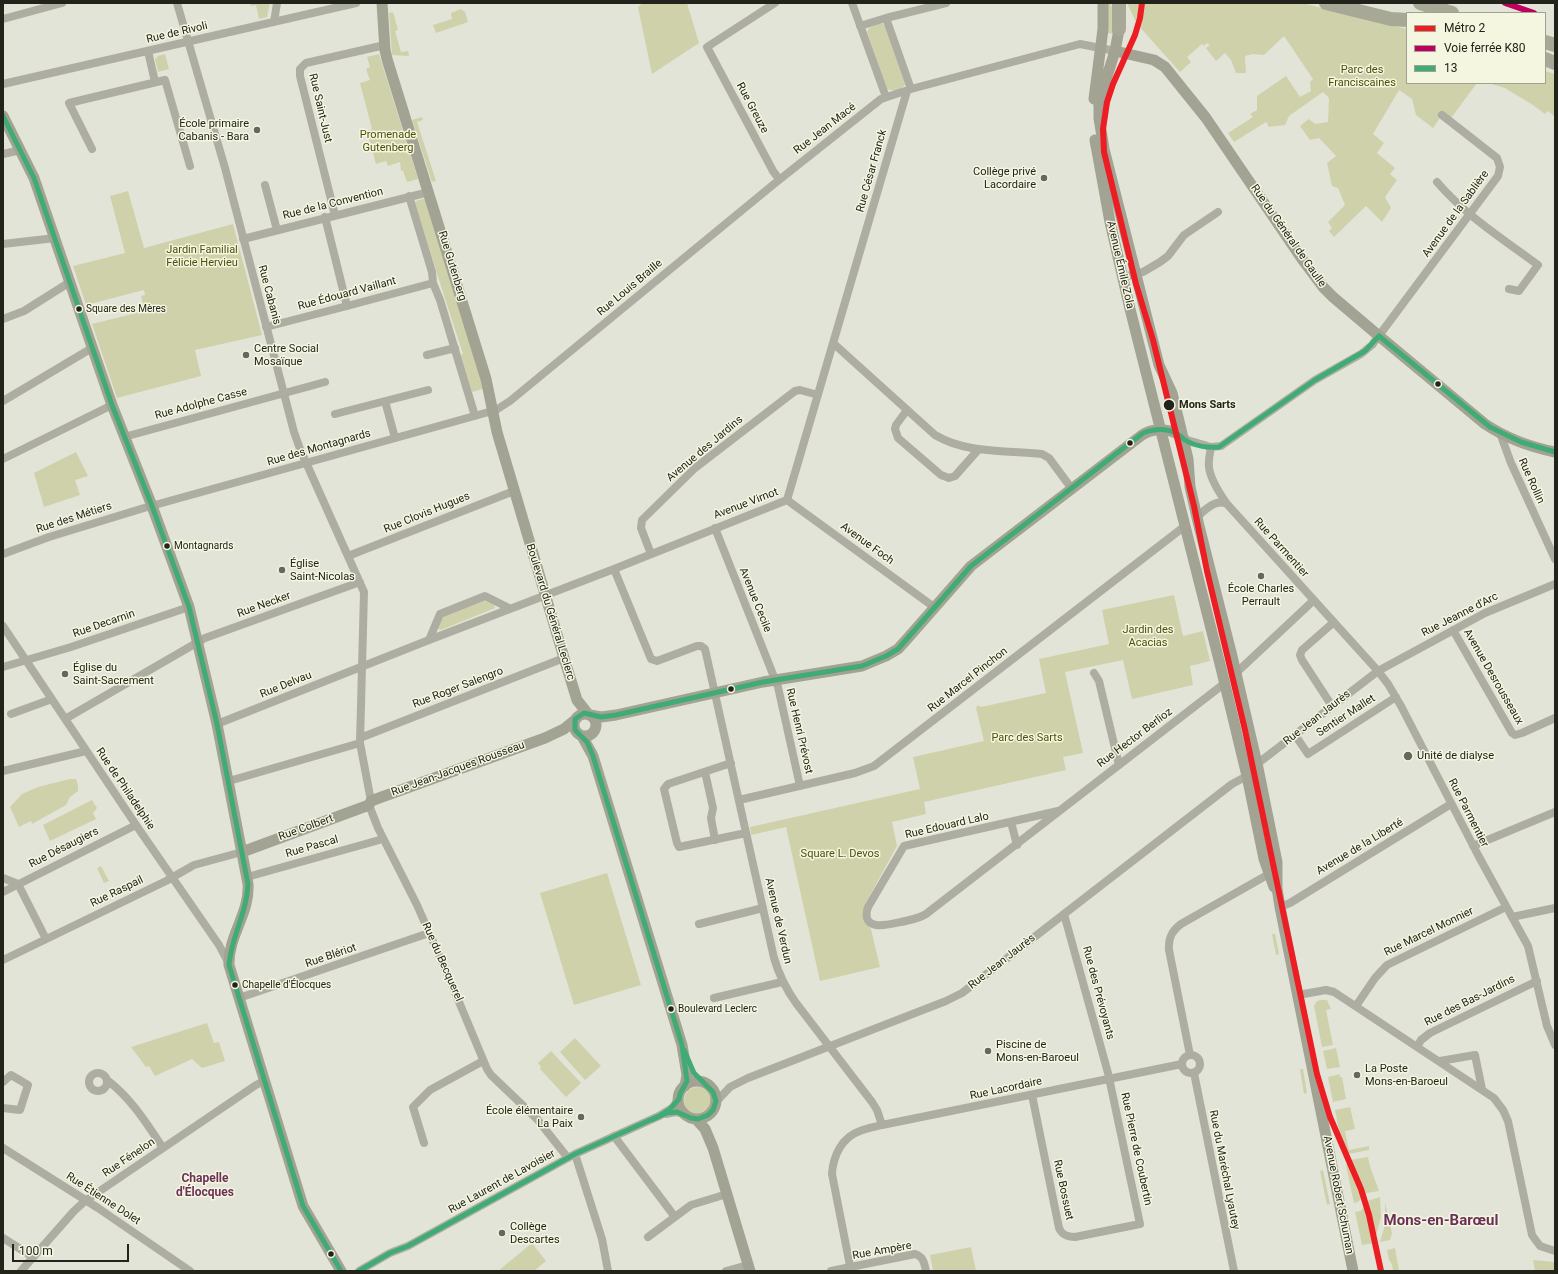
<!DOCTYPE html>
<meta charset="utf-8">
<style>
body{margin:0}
#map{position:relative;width:1558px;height:1274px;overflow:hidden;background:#e3e4d8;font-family:Roboto,sans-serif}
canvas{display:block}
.frame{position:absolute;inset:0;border:4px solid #22231b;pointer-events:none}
.legend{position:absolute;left:1406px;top:12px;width:140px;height:72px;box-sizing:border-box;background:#f4f6e0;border:1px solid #a0a291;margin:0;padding:5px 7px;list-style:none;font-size:12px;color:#22231b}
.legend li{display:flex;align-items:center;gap:8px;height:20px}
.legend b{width:20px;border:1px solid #a0a291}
.scale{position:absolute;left:12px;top:1244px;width:117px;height:18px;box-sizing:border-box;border:2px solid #22231b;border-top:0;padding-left:5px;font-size:12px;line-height:14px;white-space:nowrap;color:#22231b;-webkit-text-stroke:3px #f4f6e0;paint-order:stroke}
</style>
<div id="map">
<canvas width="1558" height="1274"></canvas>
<div class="frame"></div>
<ul class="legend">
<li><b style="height:5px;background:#ed1d24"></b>Métro 2</li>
<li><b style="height:5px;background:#bf005f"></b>Voie ferrée K80</li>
<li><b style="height:5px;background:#40ab75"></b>13</li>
</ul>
<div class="scale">100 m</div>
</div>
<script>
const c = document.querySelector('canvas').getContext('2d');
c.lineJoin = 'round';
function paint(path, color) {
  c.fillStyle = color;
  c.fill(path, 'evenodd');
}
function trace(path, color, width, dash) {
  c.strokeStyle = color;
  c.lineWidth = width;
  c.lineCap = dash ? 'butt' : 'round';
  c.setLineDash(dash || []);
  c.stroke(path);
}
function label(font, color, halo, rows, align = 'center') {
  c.font = font + ' Roboto,sans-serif';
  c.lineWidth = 3;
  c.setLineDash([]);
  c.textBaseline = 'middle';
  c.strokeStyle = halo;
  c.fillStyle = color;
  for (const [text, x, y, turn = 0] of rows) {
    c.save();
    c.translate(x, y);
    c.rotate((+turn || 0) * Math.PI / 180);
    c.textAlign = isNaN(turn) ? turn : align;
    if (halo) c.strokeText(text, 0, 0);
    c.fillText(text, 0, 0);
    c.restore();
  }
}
paint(new Path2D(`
 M 250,3 L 270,3 L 267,17 L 259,19 L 256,5 L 251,6 Z
 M 643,3 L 687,3 L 699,43 L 652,74 L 638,7 Z
 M 1107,3 L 1111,3 L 1111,4 L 1115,19 L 1115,34 L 1108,33 Z
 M 1127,3 L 1302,3 L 1407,29 L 1407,83 L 1477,83 L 1451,118 L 1442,115 L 1433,128 L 1416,115 L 1412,99 L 1399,90 L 1373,134 L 1384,143 L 1377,153 L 1395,168 L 1390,174 L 1397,180 L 1385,197 L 1391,208 L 1382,222 L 1366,206 L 1334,237 L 1329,231 L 1332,228 L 1328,222 L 1345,205 L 1338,188 L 1332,186 L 1327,163 L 1336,156 L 1319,138 L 1310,140 L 1300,126 L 1309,119 L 1315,124 L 1328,122 L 1329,98 L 1323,92 L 1289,116 L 1285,125 L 1269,127 L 1266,122 L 1234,142 L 1228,133 L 1253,117 L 1250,114 L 1257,110 L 1257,96 L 1286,76 L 1300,97 L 1311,91 L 1310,82 L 1313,79 L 1284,36 L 1264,55 L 1253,54 L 1245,56 L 1246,73 L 1236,73 L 1231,60 L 1225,53 L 1216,61 L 1206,48 L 1210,45 L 1207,43 L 1204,46 L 1202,44 L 1187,57 L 1191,62 L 1180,72 L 1137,24 Z
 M 461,9 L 465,12 L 468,22 L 436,33 L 433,25 L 452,19 L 451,13 Z
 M 393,12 L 398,30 L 395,31 L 401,52 L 408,51 L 409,56 L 392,55 L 389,13 Z
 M 879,24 L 883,24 L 885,27 L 905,84 C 902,90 893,92 887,89 L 867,32 L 869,28 Z
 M 165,54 L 169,69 L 158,72 L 155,59 L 158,56 Z
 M 379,54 L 418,179 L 407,182 L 403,171 L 401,171 L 400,162 L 388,166 L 386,161 L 376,164 L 367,131 L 372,129 L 360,83 L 370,80 L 366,69 L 370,67 L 367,57 Z
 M 1545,71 L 1555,74 L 1555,117 L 1548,111 L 1545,114 L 1533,105 L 1505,88 L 1488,83 L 1545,83 Z
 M 422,117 L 423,120 L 417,122 L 436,181 L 432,182 L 412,120 Z
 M 128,191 L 144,248 L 233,224 L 262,335 L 195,350 L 201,376 L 117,398 L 92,324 L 145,311 L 141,296 L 145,295 L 144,290 L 86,305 L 73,266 L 125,253 L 110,196 Z
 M 426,198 L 486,388 L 472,392 L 461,355 L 463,354 L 439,280 L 415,202 L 416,201 Z
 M 76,452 L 88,476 L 75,480 L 80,495 L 44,507 L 34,473 Z
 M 1174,595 L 1183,636 L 1203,631 L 1210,661 L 1190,666 L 1193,685 L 1132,699 L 1123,660 L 1065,672 L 1083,753 L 1063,757 L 1066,770 L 924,802 L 926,814 L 892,822 L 897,846 L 864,906 L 868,925 L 871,929 L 880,967 L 820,981 L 786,827 L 751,835 L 750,827 L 920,789 L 913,757 L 984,741 L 976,708 L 978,705 L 981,707 L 1046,693 L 1039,659 L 1109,644 L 1102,610 Z
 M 484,600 L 494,605 L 495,608 L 441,630 L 438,629 L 442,616 Z
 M 70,779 L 76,779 L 78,785 L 78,791 L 70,797 L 66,805 L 32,824 L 31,821 L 19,827 L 10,807 L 22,794 L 38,787 Z
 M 92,800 L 97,808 L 93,813 L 96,819 L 50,841 L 43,825 Z
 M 101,866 L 109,881 L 104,883 L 97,868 Z
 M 607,873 L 641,985 L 574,1005 L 540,893 Z
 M 1272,934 L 1275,934 L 1279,954 L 1276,955 Z
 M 1321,1000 L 1327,1000 L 1331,1009 L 1326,1010 L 1333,1045 L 1322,1047 L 1314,1006 L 1317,1001 Z
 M 207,1023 L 214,1043 L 219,1042 L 225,1061 L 202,1068 L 192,1059 L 155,1076 L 149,1066 L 146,1067 L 131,1047 Z
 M 575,1038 L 601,1066 L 585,1080 L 560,1052 Z
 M 1336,1048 L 1340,1067 L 1327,1069 L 1323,1051 Z
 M 551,1051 L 581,1083 L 566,1097 L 540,1069 L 541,1067 L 538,1063 Z
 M 1300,1069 L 1303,1069 L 1307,1093 L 1304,1094 Z
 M 1340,1074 L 1340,1077 L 1342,1077 L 1346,1099 L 1333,1102 L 1328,1077 Z
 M684 1101a14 14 0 1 1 28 0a14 14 0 1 1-28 0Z
 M 1350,1107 L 1355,1129 L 1345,1131 L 1349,1150 L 1369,1146 L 1369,1150 L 1348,1154 L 1343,1151 L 1335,1110 Z
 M 1368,1157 C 1370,1169 1375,1179 1379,1191 L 1367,1193 L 1358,1202 L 1354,1203 L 1346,1165 L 1350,1160 Z
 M 1323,1170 L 1330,1204 L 1327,1205 L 1320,1171 Z
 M 1380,1197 L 1381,1217 L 1374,1243 L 1362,1245 L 1355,1212 L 1361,1211 L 1367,1201 Z
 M 1385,1203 L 1392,1233 L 1390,1240 L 1380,1242 L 1385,1225 Z
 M 532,1243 L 546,1261 L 534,1271 L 498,1271 Z
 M 971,1247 L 976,1271 L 933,1271 L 930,1255 Z
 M 1395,1248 L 1399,1271 L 1393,1271 L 1392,1264 L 1389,1260 L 1387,1250 Z
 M 1533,1260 L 1555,1262 L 1555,1271 L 1535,1271 Z`), '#cfd1ab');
trace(new Path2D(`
 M 177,3 L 225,168 L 294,432 L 300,449 L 364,592 L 360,743 L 371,801
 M 775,3 L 707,47 L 773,171 L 779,179
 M 852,3 L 886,97
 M 886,18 L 911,89
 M 3,19 L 62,3
 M 274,22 L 277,3
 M 860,26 L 886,18 L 946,3
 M 148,51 L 155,82
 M 3,84 L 356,3
 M 92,149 L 69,103 L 165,80 L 190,166
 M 3,154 L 21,150
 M 1437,182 C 1465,215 1503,239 1538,265 L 1519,291 L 1509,289
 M 265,185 L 277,230
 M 409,196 L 432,272 L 433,283 L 440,300 L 475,416
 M 335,215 L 300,76 L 300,69 L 306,63 L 385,45
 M 325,217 L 347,306
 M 243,239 L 429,192
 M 3,244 L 55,238
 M 1123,277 L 1143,272 L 1160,262 L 1168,256 L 1184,235 L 1218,212
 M 3,319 L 24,311 L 70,282
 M 266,327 L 347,306 L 433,283
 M 833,343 L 935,435 C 967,454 1006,450 1042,454 L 1049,458 L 1072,489
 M 427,355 L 455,348
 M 3,401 L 92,348
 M 385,401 L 395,438
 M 907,410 L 896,425 L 895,429 L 898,438 L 941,475 L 949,478 L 955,476 L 978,450
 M 335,414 L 428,390
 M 1500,433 L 1511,463 L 1555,559
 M 124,437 L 325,382
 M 1184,439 L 1211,447 L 1221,446 L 1315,380 L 1361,354 L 1372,345 L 1498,176 L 1500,167 L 1497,158 L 1442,115
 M 1211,447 C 1210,454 1208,460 1209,467 C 1210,479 1220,494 1227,504 L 1378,671 L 1388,684 L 1401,706 L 1478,855 L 1528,946 L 1547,1026 L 1555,1045
 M 3,459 L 112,405
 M 787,500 L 934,607
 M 1197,517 C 1205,510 1216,498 1227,504
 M 715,528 L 778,687 L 800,786
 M 3,554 L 49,537 L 144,508 L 496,410 L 510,401 L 774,184 L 881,99 L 911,89 L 1080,44 L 1115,51
 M 651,554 L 641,528 L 642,520 L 695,468 L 795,391 L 800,390 L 818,395
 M 348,556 L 514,491
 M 614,569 L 651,659 L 657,661 L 697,646 L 701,646 L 705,649 L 774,958 C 779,975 786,989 796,1003 L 872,1102 L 877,1110 L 882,1125
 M 3,626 L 136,825 L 219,945 L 228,962
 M 1453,630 L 1512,733 L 1515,735 L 1522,733 L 1555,718
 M 429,640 L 440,614 L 485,596 L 509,608
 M 3,667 L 71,647 L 189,607
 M 1094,673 L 1099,681 L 1119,765
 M 1236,673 L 1314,600
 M 1332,706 L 1302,660 L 1300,655 L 1302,650 L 1334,622
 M 11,714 L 52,699
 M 65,719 L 205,638 L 360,582
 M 217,724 L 429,640 L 614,569 L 787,500 L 907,91
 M 1295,735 L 1308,754 L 1396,697
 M 360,738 L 564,658
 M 731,763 L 668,784 L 664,789 L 677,843 L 679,847 L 746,833
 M 1257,764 L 1378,671 L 1485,613 L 1555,584
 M 3,771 L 86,751
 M 705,772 L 713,808 L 711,818 L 715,840
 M 229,781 L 360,743
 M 739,800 L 855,773 L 874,766 L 1185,526
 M 369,805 L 378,828 L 417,905 L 447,973 L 487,1069 L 491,1075 L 537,1119 L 568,1158
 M 1058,811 L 904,846 L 868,907 C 860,932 888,925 901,922 C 909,920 918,919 926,914 L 1225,683
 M 1011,822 L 1017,845
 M 1473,846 L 1555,812
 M 247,877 L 383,839
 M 3,878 L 18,884 L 46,939
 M 3,892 L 136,825
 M 1280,907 L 1290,903 L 1451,804
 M 1512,917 L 1555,908
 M 699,924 L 763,908
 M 3,960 L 166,881 L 194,865 L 242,852
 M 1298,995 L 1326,990 L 1334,992 L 1494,1098 L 1503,1110 L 1508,1121 L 1532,1235 L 1540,1246 L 1555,1251
 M 239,998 L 429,933
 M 714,998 L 782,982
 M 1356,1006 L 1375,978 L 1387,965 L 1506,907
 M 1417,1047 L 1421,1040 L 1430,1033 L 1537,981
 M1182 1064a9 9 0 1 1 18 0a9 9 0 1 1-18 0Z
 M 1190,1055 L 1169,950 C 1168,938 1172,931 1181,924 L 1269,874
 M 1440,1061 L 1475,1055 L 1482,1089
 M89 1082a9 9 0 1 1 18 0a9 9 0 1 1-18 0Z
 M 1194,1073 L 1234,1271
 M 107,1080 C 131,1098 147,1124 163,1148
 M 3,1082 L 11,1075 L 28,1085 L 20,1110 L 3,1108
 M 1032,1095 L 1059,1228 C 1062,1235 1067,1237 1075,1237 L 1140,1224 L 1108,1073 L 1064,914
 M 716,1102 L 730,1087 L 748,1078 L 946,1001 L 962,993 L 1232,784 L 1247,776
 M 666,1114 L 676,1112 L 685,1114
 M 614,1136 L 675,1217
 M 424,1143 L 413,1107 L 430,1090 L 483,1061
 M 3,1148 L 98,1208 L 190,1271
 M 575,1154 L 602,1239 L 608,1271
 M 648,1237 L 691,1205 L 727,1194
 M 3,1238 L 33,1257
 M 21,1271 L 74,1211 L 85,1201 L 256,1085 L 264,1081
 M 359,1271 L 390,1253 L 408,1246 L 575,1154 L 659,1116 L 672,1108 L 679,1099
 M 726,1271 L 748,1265
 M 831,1271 L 915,1254 C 924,1257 924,1263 926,1271
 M 851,1271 L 832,1174 C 833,1156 842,1137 860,1131 C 867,1128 875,1127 882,1125 L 1182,1064`), '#adaea1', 8);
trace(new Path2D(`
 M 382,3 L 385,50 L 387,59 L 486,379 L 497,432 L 564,658 L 577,700 L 588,714
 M 1118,21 L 1118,35 L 1115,51 L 1099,102 L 1099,118 L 1104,149 L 1159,365 L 1172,393 L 1179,421 L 1188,459 L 1190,487 L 1199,526 L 1232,656 L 1258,768 L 1277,862 L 1277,888 L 1280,907 L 1353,1271
 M 1115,51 L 1154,60 L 1165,67 L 1206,118 L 1302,259 L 1323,287 L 1333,297 L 1379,336 L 1485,424 C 1506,438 1530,447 1555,452
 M 1094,99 L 1103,29 L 1103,3
 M 3,116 L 34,178 L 112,405 L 152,506 L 189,607 L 217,724 L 248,884 C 250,913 228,936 229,965 L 303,1206 L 341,1271
 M 1095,140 L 1110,222 L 1130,309 L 1221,668 L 1247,776 L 1264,859 L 1274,887
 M574 725a11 11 0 1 1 22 0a11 11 0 1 1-22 0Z
 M 590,715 L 601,717 L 616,715 L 763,682 L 862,666 L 886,656 L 898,649 L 907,639 L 971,566 L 1142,435 C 1154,427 1173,428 1184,439
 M 582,736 L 593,756 L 682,1045 L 687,1075 L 685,1086
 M 242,852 L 369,805 L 371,801 L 379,798 L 545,738 L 564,729 L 575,720
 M678 1100a19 19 0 1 1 38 0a19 19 0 1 1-38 0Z
 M 696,1119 L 705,1129 L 713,1148 L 750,1271`), '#a2a393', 11);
trace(new Path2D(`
 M 1326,3 L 1391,19 L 1407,20
 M 1420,3 L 1452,13
 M 1119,29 L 1119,3
 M 1545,42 L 1555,45
 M 1545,59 L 1555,63`), '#a7a895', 14);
trace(new Path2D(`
 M 3,116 L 34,178 L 112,405 L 152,506 L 189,607 L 217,724 L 248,884 C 247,913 231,937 229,965 L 303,1206 L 341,1271
 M 1379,336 L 1490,427 L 1521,442 L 1555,452
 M 651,1120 L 667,1113 L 677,1112 L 691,1118 L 698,1119 L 708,1115 L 713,1110 L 716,1101 L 713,1092 L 694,1073 L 684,1050
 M 359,1271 L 390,1253 L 408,1246 L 575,1154 L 659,1116 L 670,1109 L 679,1099 L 680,1094 L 687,1081 L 682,1045 L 593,756 L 587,742 L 575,730 L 575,719 L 584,713 L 601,717 L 616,715 L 763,682 L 862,666 L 886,656 L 898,649 L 971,566 L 1143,433 C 1154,429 1167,428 1177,434 C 1180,435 1182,438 1185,440 C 1194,446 1208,448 1219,447 L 1315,380 L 1365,351 L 1379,336`), '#40ab75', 5);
trace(new Path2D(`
 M 1505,3 L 1534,13`), '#bf005f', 6);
trace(new Path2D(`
 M 1142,3 L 1140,18 L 1135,35 L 1113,84 L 1107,102 L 1103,129 L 1104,152 L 1136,284 L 1153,340 L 1194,506 L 1207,571 L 1245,730 L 1317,1074 L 1330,1117 L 1361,1189 L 1369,1215 L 1381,1271`), '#ed1d24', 6);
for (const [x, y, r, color] of [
 [257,130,4,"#66675d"],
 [1044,178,4,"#66675d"],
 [79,309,3.5,"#22231b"],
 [246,355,4,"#66675d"],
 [1438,384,3.5,"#22231b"],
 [1169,405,6,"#22231b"],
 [1130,443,3.5,"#22231b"],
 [167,546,3.5,"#22231b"],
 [282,570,4,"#66675d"],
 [1261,576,4,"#66675d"],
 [65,674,4,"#66675d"],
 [731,689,3.5,"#22231b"],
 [1408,756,5,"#66675d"],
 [235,985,3.5,"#22231b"],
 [671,1009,3.5,"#22231b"],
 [988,1051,4,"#66675d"],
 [1357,1075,4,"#66675d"],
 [581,1117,4,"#66675d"],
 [502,1233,4,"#66675d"],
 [331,1254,3.5,"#22231b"]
]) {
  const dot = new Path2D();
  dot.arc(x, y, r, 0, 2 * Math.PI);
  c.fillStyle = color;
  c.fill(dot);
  trace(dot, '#f4f6e0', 1.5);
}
label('10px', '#22231b', '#f4f6e0', [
 ["Square des Mères",86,309],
 ["Montagnards",174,546],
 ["Chapelle d'Élocques",242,985],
 ["Boulevard Leclerc",678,1009]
], 'left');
label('11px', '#22231b', '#f4f6e0', [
 ["Rue de Rivoli",177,33,-13],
 ["Rue Saint-Just",320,108,77],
 ["Rue Greuze",752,108,62],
 ["Rue Jean Macé",825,129,-38],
 ["Rue César Franck",872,171,-74],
 ["Rue de la Convention",333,204,-14],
 ["Avenue de la Sablière",1456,214,-54],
 ["Rue du Général de Gaulle",1288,236,55],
 ["Avenue Émile Zola",1120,265,77],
 ["Rue Gutenberg",452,266,73],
 ["Rue Louis Braille",630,288,-40],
 ["Rue Édouard Vaillant",347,294,-15],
 ["Rue Cabanis",269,295,75],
 ["Rue Adolphe Casse",201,404,-15],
 ["Rue des Montagnards",319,448,-16],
 ["Avenue des Jardins",705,449,-40],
 ["Rue Rollin",1531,481,66],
 ["Avenue Virnot",746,504,-21],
 ["Rue Clovis Hugues",427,513,-22],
 ["Rue des Métiers",74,518,-18],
 ["Avenue Foch",867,544,36],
 ["Rue Parmentier",1281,548,48],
 ["Avenue Cecile",755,600,68],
 ["Rue Necker",264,605,-20],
 ["Boulevard du Général Leclerc",550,612,73],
 ["Rue Jeanne d'Arc",1460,615,-27],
 ["Rue Decarnin",104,624,-19],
 ["Avenue Desrousseaux",1493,677,60],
 ["Rue Marcel Pinchon",968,680,-38],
 ["Rue Delvau",286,685,-22],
 ["Rue Roger Salengro",458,688,-21],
 ["Sentier Mallet",1346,716,-33],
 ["Rue Jean Jaurès",1317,718,-38],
 ["Rue Henri Prévost",799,731,77],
 ["Rue Hector Berlioz",1135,738,-37],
 ["Rue Jean-Jacques Rousseau",458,769,-20],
 ["Rue de Philadelphie",125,789,56],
 ["Rue Parmentier",1468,813,63],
 ["Rue Edouard Lalo",947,826,-13],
 ["Rue Colbert",306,828,-20],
 ["Rue Pascal",312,847,-16],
 ["Avenue de la Liberté",1360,847,-31],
 ["Rue Désaugiers",64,848,-27],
 ["Rue Raspail",117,892,-26],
 ["Avenue de Verdun",778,921,77],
 ["Rue Marcel Monnier",1429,932,-26],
 ["Rue Blériot",331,956,-19],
 ["Rue du Becquerel",442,962,66],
 ["Rue Jean Jaurès",1002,962,-38],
 ["Rue des Prévoyants",1098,993,75],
 ["Rue des Bas-Jardins",1470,1001,-27],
 ["Rue Lacordaire",1006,1089,-12],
 ["Rue Pierre de Coubertin",1136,1149,78],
 ["Rue Fénelon",129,1158,-34],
 ["Rue du Maréchal Lyautey",1224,1170,79],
 ["Rue Laurent de Lavoisier",502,1182,-29],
 ["Rue Bossuet",1063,1190,78],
 ["Avenue Robert Schuman",1338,1195,79],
 ["Rue Étienne Dolet",103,1199,33],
 ["Rue Ampère",882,1251,-10]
]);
label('11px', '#4e4f0a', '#f4f6e0', [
 ["Parc des",1362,70],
 ["Franciscaines",1362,83],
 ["Promenade",388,135],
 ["Gutenberg",388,148],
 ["Jardin Familial",202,250],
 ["Félicie Hervieu",202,263],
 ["Jardin des",1148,630],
 ["Acacias",1148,643],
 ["Parc des Sarts",1027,738],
 ["Square L. Devos",840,854]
]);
label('11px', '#22231b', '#f4f6e0', [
 ["École primaire",249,124,"right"],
 ["Cabanis - Bara",249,137,"right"],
 ["Collège privé",1036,172,"right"],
 ["Lacordaire",1036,185,"right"],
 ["Centre Social",254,349],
 ["Mosaïque",254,362],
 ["Église",290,564],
 ["Saint-Nicolas",290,577],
 ["École Charles",1261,589,"center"],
 ["Perrault",1261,602,"center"],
 ["Église du",73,668],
 ["Saint-Sacrement",73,681],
 ["Unité de dialyse",1417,756],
 ["Piscine de",996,1045],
 ["Mons-en-Baroeul",996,1058],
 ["La Poste",1365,1069],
 ["Mons-en-Baroeul",1365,1082],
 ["École élémentaire",573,1111,"right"],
 ["La Paix",573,1124,"right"],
 ["Collège",510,1227],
 ["Descartes",510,1240]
], 'left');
label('bold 11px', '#22231b', '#f4f6e0', [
 ["Mons Sarts",1179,405]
], 'left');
label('bold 12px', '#6c3058', '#f4f6e0', [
 ["Chapelle",205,1179],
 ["d'Élocques",205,1193]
]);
label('bold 15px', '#6c3058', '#f4f6e0', [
 ["Mons-en-Barœul",1441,1221]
]);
</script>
